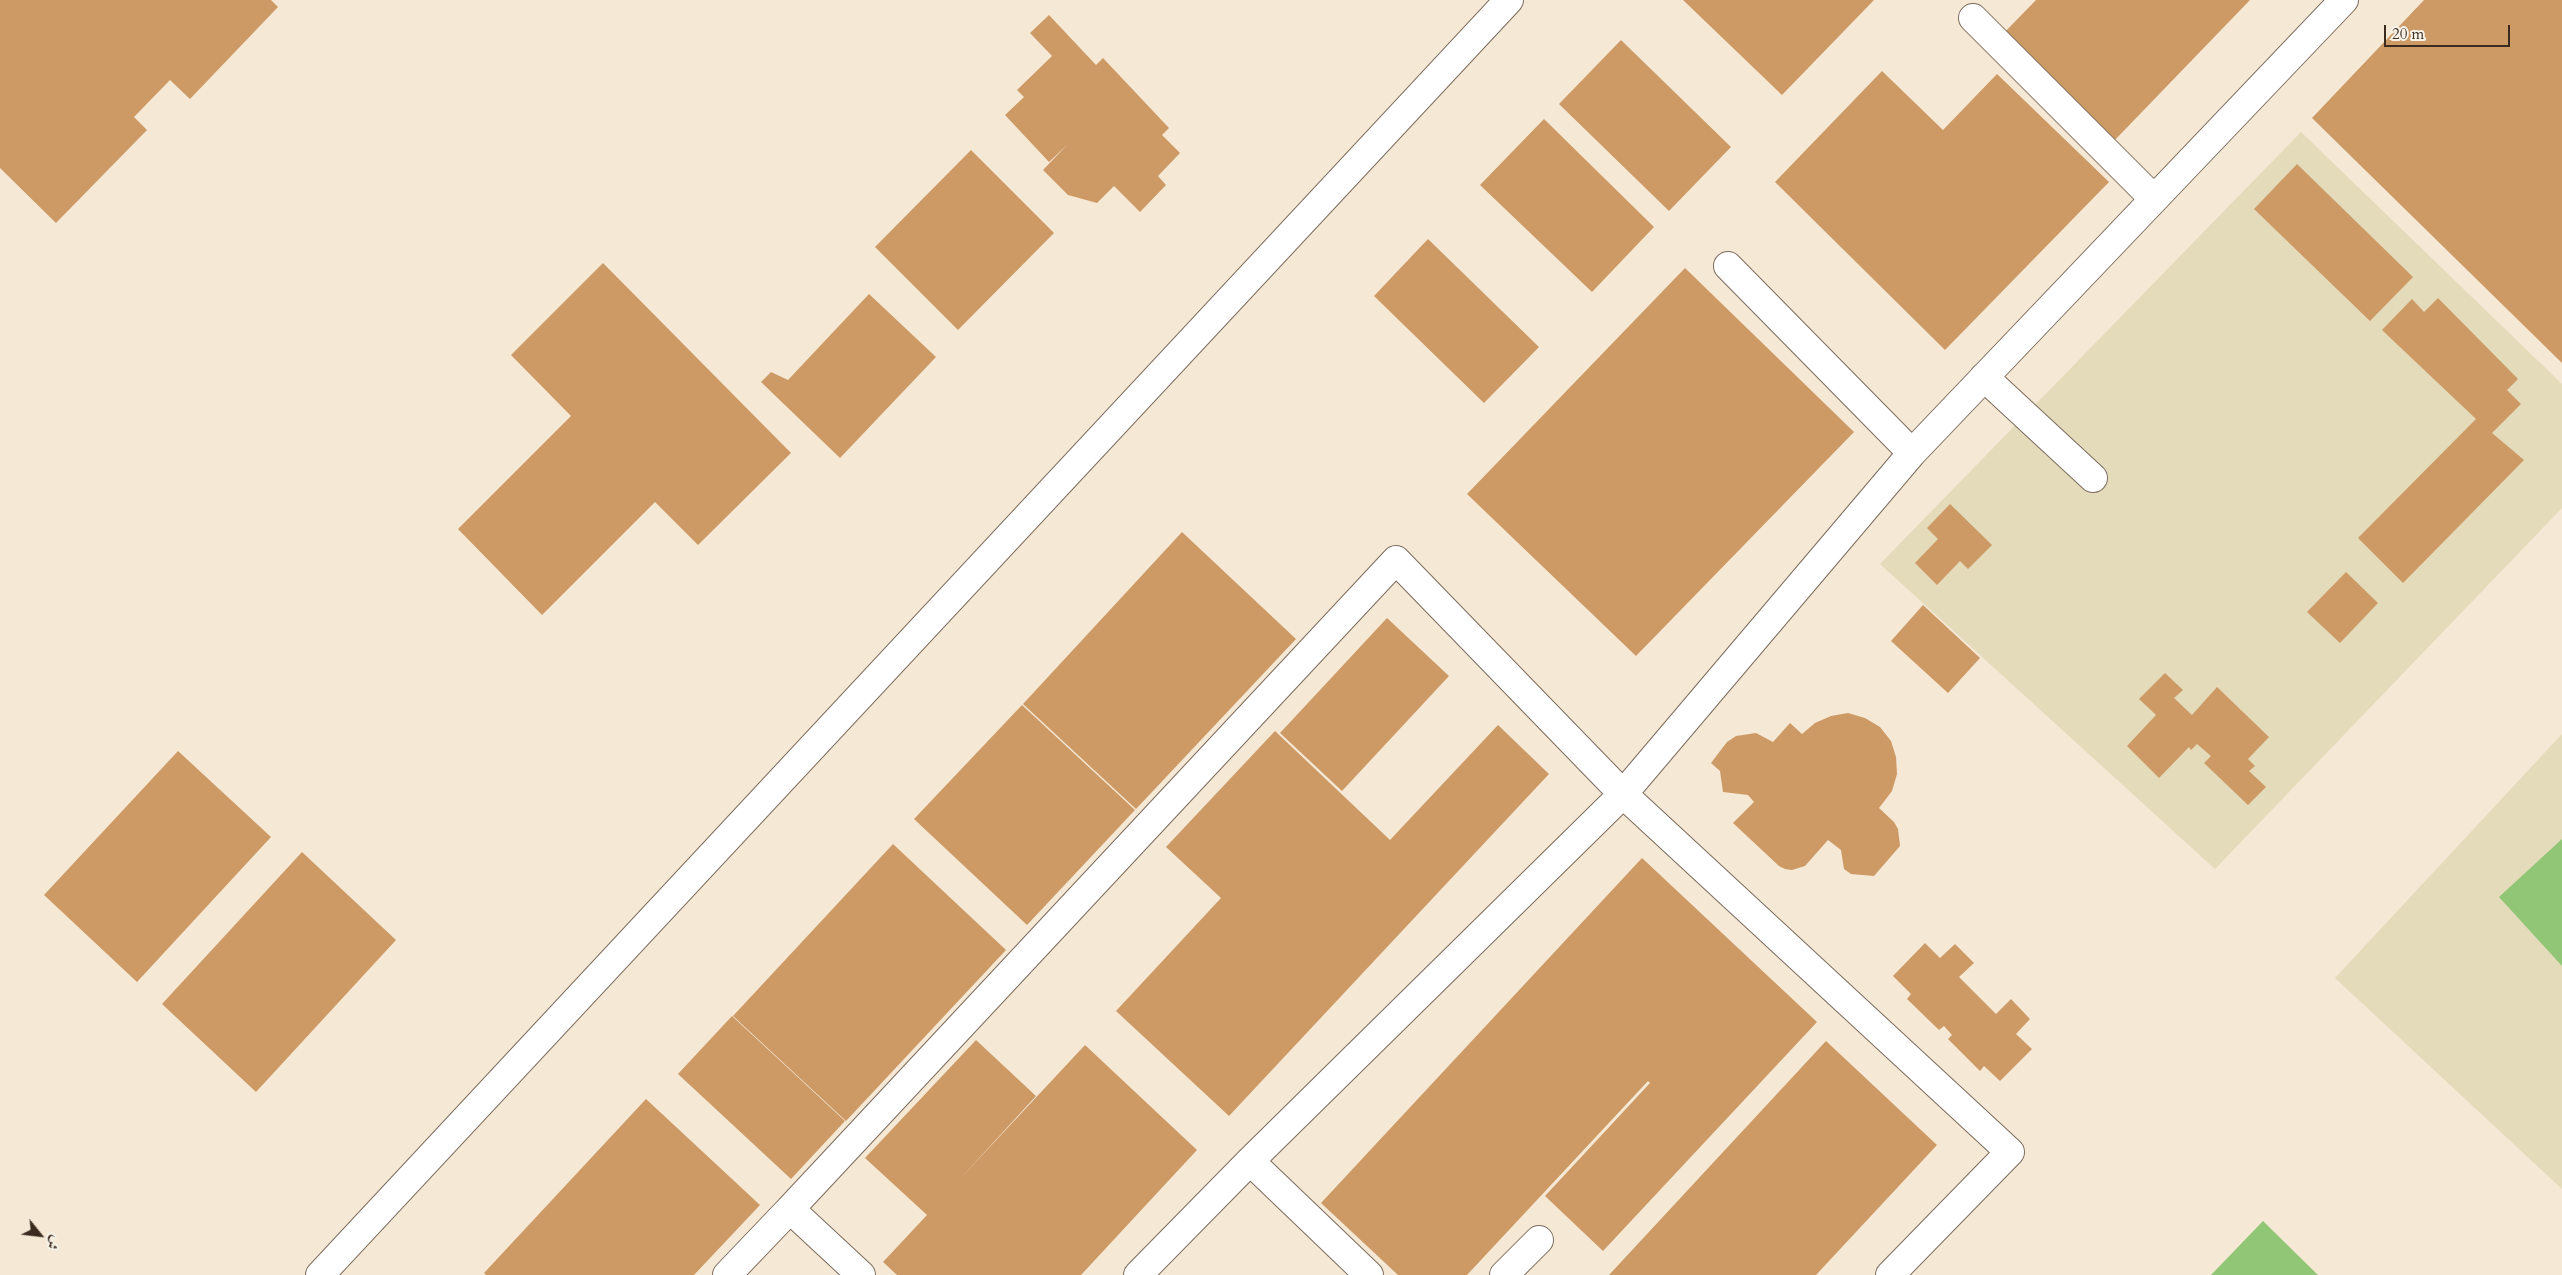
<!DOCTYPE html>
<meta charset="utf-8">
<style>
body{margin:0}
#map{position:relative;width:2562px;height:1275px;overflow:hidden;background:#f5e8d5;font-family:Cardo,Amiri,serif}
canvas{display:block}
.north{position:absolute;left:15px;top:1210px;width:50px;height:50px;-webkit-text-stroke:4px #f7f3e8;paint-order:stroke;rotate:119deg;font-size:14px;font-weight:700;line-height:20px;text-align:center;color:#3b2a1e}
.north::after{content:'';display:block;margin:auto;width:18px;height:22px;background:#3b2a1e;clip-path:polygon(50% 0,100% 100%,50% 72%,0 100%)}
.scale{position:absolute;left:2384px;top:25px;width:126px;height:22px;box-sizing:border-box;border:2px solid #3b2a1e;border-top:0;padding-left:6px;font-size:15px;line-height:18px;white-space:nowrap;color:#3b2a1e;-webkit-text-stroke:4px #f7f3e8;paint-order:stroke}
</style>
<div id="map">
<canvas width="2562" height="1275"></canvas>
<div class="north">ش</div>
<div class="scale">20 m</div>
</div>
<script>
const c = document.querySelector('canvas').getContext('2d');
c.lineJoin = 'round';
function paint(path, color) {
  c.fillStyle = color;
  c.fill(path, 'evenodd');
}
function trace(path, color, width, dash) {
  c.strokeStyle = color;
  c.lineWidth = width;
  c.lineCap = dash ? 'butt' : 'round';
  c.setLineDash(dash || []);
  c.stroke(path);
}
paint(new Path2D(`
 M 2301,132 L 2562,384 L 2562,508 L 2215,869 L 1880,564 Z
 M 2562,734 L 2562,1189 L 2335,978 Z`), '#e3dbba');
paint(new Path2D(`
 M 2562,839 L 2562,966 L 2499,897 Z
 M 2263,1221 L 2318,1275 L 2211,1275 Z`), '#91c677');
paint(new Path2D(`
 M 0,0 L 271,0 L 278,7 L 190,99 L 170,80 L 134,117 L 147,130 L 56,223 L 0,168 Z
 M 1683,0 L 1874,0 L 1782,95 Z
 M 2036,0 L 2250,0 L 2112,143 L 2001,36 Z
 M 2424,0 L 2562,0 L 2562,363 L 2312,118 Z
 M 1049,15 L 1096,65 L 1103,58 L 1169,128 L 1162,135 L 1180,153 L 1158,176 L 1166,185 L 1140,212 L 1114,186 L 1097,203 L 1068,195 L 1043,170 L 1067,145 L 1049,162 L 1005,115 L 1024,97 L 1017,90 L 1052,56 L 1030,33 Z
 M 1621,40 L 1731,147 L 1669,211 L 1559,104 Z
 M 1882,71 L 1943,130 L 1997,74 L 2109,182 L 1945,350 L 1775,182 Z
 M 1544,119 L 1654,227 L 1592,292 L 1480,185 Z
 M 971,150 L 1054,233 L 958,330 L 875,247 Z
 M 2297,164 L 2413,277 L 2370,321 L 2254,209 Z
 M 1428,239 L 1539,347 L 1484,403 L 1374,296 Z
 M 603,263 L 791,453 L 698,545 L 655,502 L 542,615 L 458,529 L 571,416 L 511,355 Z
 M 1685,268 L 1854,432 L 1636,656 L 1467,494 Z
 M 869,294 L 936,357 L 840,458 L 761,382 L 771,372 L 788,380 Z
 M 2438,298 L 2518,379 L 2507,390 L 2521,404 L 2492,433 L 2524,460 L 2403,583 L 2358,538 L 2476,419 L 2382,330 L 2412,299 L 2424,312 Z
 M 1950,504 L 1992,545 L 1968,569 L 1960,561 L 1937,585 L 1915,563 L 1938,539 L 1927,528 Z
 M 1182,532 L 1296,639 L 1136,809 L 1023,704 Z
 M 2346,572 L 2378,603 L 2340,643 L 2307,612 Z
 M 1923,605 L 1980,658 L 1948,693 L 1891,641 Z
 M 1387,618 L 1449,676 L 1342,791 L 1280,733 Z
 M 2165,673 L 2183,690 L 2174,698 L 2192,715 L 2217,687 L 2269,737 L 2248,759 L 2255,766 L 2249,771 L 2266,787 L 2248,805 L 2204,763 L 2211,756 L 2197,744 L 2191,750 L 2189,747 L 2159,778 L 2127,746 L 2156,715 L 2139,699 Z
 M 1022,705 L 1135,810 L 1027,925 L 914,819 Z
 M 1848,713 L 1865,718 L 1880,727 L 1891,741 L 1896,757 L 1897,774 L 1892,791 L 1879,808 L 1894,822 L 1898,829 L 1900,846 L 1874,876 L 1851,874 L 1844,869 L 1841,850 L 1828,840 L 1805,866 L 1792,870 L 1785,869 L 1779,866 L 1733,823 L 1754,802 L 1748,795 L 1723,792 L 1720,771 L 1711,763 L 1727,742 L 1736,736 L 1756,733 L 1773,742 L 1790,723 L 1802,734 L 1815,723 L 1831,716 Z
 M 1498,725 L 1549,774 L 1229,1116 L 1116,1011 L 1221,898 L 1166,847 L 1275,731 L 1390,840 Z
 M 178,751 L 271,837 L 137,982 L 44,895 Z
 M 893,844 L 1006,950 L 846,1121 L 733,1016 Z
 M 302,852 L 396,940 L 256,1092 L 162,1004 Z
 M 1642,858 L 1817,1022 L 1603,1251 L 1545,1196 L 1650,1083 L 1648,1081 L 1467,1275 L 1398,1275 L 1321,1203 Z
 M 1925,943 L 1940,958 L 1955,944 L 1974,963 L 1959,977 L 1996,1014 L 2011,999 L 2030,1019 L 2016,1034 L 2032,1049 L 2000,1081 L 1984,1066 L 1980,1071 L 1948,1039 L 1952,1035 L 1944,1026 L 1939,1030 L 1907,999 L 1911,994 L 1893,976 Z
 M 732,1016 L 845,1121 L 791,1179 L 678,1074 Z
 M 976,1040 L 1036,1096 L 958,1181 L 1085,1045 L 1197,1150 L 1081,1275 L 897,1275 L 883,1262 L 927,1215 L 865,1158 Z
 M 1826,1041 L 1937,1145 L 1816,1275 L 1609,1275 Z
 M 646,1099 L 760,1205 L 694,1275 L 486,1275 L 484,1273 Z`), '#cd9a65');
const minor = new Path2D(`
 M 1973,18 L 2154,199
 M 1728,266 L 1912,453
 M 1984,377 L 2093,478
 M 1250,1161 L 1369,1275
 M 790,1209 L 1396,560 L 1623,794 L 1912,453 L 2344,0
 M 320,1275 L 1509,0
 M 727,1275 L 790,1209 L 861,1275
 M 1138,1275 L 1250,1161 L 1623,794 L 2010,1152 L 1890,1275
 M 1504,1275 L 1539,1240`);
trace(minor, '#7c6c5e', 30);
trace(minor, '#fff', 28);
</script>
